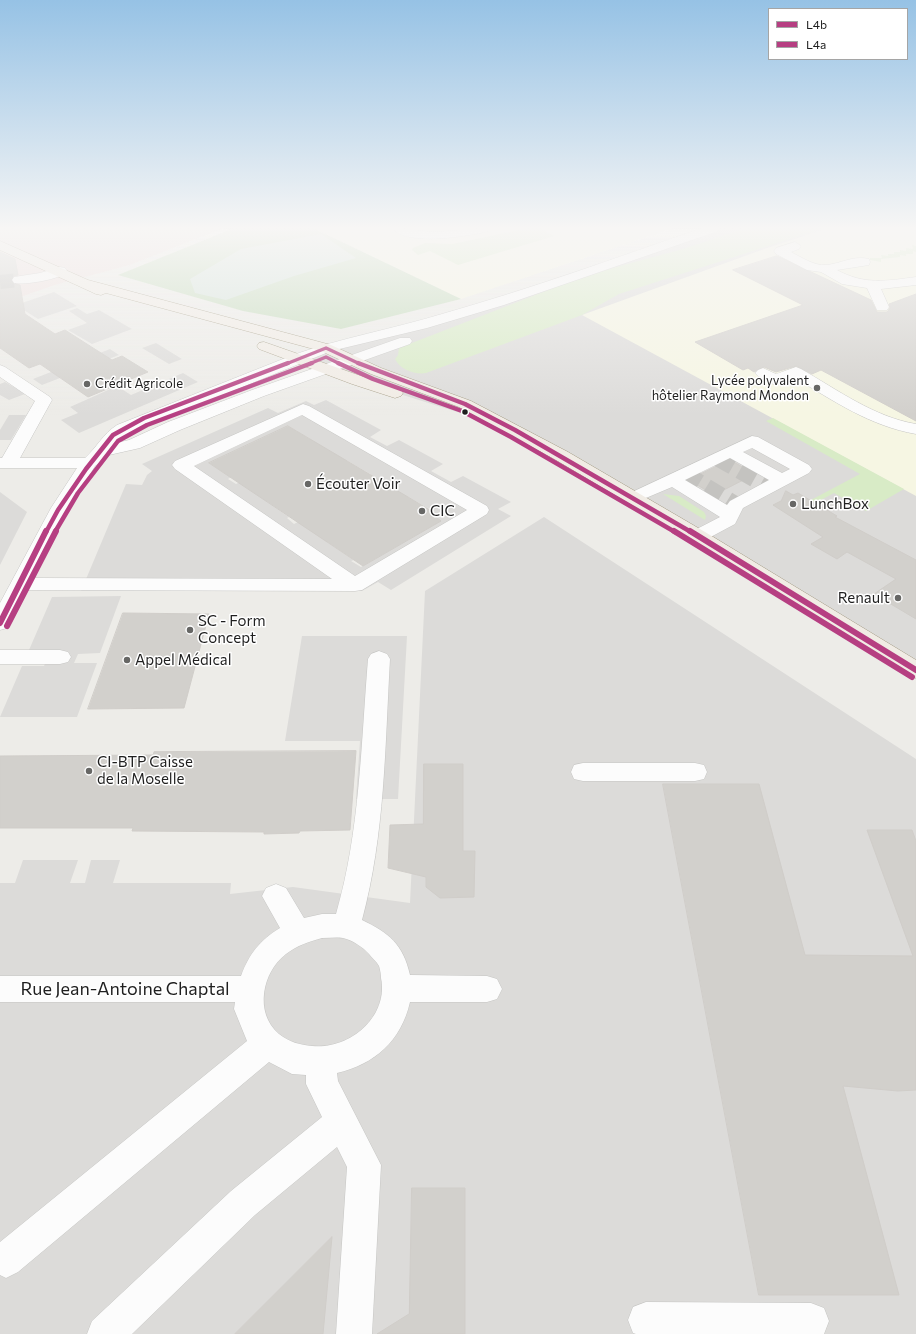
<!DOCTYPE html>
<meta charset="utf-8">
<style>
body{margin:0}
#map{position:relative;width:916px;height:1334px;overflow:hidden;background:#edece8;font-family:Commissioner,sans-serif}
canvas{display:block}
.legend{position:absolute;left:768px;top:8px;width:140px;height:52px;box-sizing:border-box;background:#fff;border:1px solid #a5a5a5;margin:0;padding:5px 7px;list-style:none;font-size:12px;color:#1f1f1f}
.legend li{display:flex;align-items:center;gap:8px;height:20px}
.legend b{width:20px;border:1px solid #a5a5a5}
</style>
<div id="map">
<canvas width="916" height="1334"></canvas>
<ul class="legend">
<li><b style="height:5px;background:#b63f82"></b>L4b</li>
<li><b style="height:5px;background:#b63f82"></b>L4a</li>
</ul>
</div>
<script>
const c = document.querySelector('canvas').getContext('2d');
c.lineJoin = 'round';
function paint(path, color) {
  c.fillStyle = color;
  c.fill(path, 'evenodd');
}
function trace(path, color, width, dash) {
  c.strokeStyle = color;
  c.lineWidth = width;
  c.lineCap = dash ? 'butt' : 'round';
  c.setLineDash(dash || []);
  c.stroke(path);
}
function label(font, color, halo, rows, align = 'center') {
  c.font = font + ' Commissioner,sans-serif';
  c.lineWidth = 3;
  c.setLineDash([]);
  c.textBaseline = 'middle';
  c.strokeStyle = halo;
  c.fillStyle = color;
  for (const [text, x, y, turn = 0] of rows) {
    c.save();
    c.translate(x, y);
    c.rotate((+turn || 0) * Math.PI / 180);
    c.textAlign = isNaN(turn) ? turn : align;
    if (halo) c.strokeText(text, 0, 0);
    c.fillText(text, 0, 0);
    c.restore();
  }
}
paint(new Path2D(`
 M 714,228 L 916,228 L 916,670 L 515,430 L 358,381 L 298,358 L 386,334 Z
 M 54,292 L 77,306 L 38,319 L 16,305 Z
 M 77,308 L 87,314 L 99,310 L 132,329 L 92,344 L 68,330 L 87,323 L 69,311 Z
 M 156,343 L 182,359 L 169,364 L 142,348 Z
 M 110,349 L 119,355 L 42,385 L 33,379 Z
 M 183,373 L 198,382 L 79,433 L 61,420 L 78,413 L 70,407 L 117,386 L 131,395 Z
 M 5,382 L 19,390 L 25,394 L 9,400 L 0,395 L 0,384 Z
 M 326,400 L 381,430 L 370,437 L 387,446 L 399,440 L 443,464 L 431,471 L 451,482 L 463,476 L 511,502 L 498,509 L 511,516 L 391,590 L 378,582 L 362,591 L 81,591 L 126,484 L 142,485 L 147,475 L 152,471 L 142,464 L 268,408 L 278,413 L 306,401 L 314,405 ZM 288,426 L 310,439 L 306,441 L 314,446 L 236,484 L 228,479 L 231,477 L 209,463 ZM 346,460 L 370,474 L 374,482 L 294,524 L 287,518 L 289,517 L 266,501 ZM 408,497 L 435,512 L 431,515 L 440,521 L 361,567 L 351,561 L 354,560 L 327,542 Z
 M 9,415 L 26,415 L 11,440 L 0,440 L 0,430 Z
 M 0,492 L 27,512 L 0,565 Z
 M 544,517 L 916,759 L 916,1334 L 0,1334 L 0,883 L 15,883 L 23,860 L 78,860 L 70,883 L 85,883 L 91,860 L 120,860 L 113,883 L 231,883 L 230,894 L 293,887 L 410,903 L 425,591 Z
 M 121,596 L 100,653 L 78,654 L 74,663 L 97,663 L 77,717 L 0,717 L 22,666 L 44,666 L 51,651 L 29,650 L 52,597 Z
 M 302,636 L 407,636 L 398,799 L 356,799 L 360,741 L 285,741 Z`), '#dcdbd9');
paint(new Path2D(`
 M 0,228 L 224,228 L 130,265 L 55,285 L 0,304 Z`), '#efe0de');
paint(new Path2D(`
 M 313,228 L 674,228 L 461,299 Z
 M 828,228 L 916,228 L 916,496 L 582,315 L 767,248 Z`), '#f6f6e3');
paint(new Path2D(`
 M 528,228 L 540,228 L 554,236 L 458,265 L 430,251 L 418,255 L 412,250 L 413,248 L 425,243 L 452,244 Z
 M 746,228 L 824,228 L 619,294 L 582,315 L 426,373 C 416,375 400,370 395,359 L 398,355 L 399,348 L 556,287 L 609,269 L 683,249 Z
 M 912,245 L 916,246 L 916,252 L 913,251 L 913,254 L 906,254 L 906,256 L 900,255 L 900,257 L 881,259 L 881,262 L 870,260 L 870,258 L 882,258 L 881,255 L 888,256 L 888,254 L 894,254 L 894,252 L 900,252 L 900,250 L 906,251 L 906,248 L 913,249 Z
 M 773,418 L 904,489 L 866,511 L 834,493 L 815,503 L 811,500 L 860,474 L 766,421 Z
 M 663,494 L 679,496 L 704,512 L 706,516 L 705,520 Z`), '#d8ebc6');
paint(new Path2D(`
 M 234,228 L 313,228 L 461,299 L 341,329 L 243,311 L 118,275 Z`), '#c6dcbd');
paint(new Path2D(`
 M 321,234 L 356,258 L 294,276 L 226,300 L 195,293 L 190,279 L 241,249 Z`), '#d5e4dc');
const building = new Path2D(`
 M 0,252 L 15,259 L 18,275 L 13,276 L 11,281 L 14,284 L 20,285 L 25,314 L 55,334 L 65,330 L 112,360 L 122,356 L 148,372 L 88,397 L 40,364 L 29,368 L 0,348 Z
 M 777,256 L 871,300 L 877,312 L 887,312 L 890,308 L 889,304 L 916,294 L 916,421 L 821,370 L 812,374 L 796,366 L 776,372 L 764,367 L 754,372 L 748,368 L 743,370 L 695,342 L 803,305 L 733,270 Z
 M 288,426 L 435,513 L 432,514 L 441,521 L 363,566 L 209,463 Z
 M 730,460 L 755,474 L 714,495 L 689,480 Z
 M 786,491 L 793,495 L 798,493 L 837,516 L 835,517 L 916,560 L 916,619 L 874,594 L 896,579 L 847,552 L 837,559 L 811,544 L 823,537 L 773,505 L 781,501 Z
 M 123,613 L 209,614 L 184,708 L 88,709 Z
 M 356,751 L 350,830 L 300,831 L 299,833 L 264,834 L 264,832 L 132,831 L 133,828 L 0,828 L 0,756 L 153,755 L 154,752 Z
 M 424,764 L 463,764 L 463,851 L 475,851 L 474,897 L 440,898 L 426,887 L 426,877 L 388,868 L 390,825 L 423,824 Z
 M 663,784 L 759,784 L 805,955 L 913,956 L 867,830 L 912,830 L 916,841 L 916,1090 L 898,1091 L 843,1086 L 899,1295 L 759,1295 Z
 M 412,1188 L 465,1188 L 465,1334 L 377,1334 L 409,1314 Z
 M 332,1237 L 323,1334 L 235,1334 Z`);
paint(building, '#d2d0cc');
trace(building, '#d0cdc9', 1);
trace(new Path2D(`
 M 0,282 L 19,280`), '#c4c3c0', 14, [14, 7]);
trace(new Path2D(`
 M 718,458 L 769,487
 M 685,474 L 736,505`), '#c4c3c0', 17, [17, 8]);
const minor = new Path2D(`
 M 392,228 C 406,228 418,231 432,232 C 452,232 471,228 491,228 L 489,231 C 469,236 406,247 392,228 Z
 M 702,228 L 720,228 L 718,231 L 504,305 L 427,328 L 331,351 L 129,433 L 119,439 L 116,443 L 129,440 L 168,422 L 252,390 L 400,338 L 410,338 L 412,341 L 410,344 L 264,396 L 180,430 L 140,448 L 109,455 L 95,466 L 69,508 L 34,578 L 332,579 L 175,469 L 172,465 L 175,461 L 303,404 L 309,406 L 487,506 L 489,510 L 487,514 L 362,590 L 355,591 L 27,590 L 7,628 L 0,630 L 0,603 L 51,508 L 77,468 L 0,468 L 0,458 L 2,458 L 35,401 L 0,377 L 0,365 L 5,367 L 50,397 L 52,400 L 20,458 L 85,458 C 98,446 102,435 117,425 L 293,355 C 341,338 393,329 442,314 C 530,289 616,258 702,228 ZM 302,415 L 467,510 L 355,576 L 194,466 Z
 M 795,242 L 801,246 L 799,249 L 791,252 C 801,257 814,266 826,265 C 840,264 853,255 869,259 L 870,262 L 869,265 L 837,270 C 864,285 887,281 916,277 L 916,285 L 881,289 L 889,307 L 887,310 L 877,310 L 867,288 L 842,284 L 821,272 L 807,270 L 776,254 L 774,251 L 776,248 Z
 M 60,267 L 65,268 L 67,271 C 61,280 24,285 14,283 L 12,280 L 14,277 L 40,273 Z
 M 796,367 L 801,369 C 838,390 874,417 916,424 L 916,434 C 870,426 834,401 795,378 L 775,385 L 758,376 L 755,373 L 758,370 L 763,368 L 776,374 Z
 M 752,436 L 758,437 L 809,465 L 812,469 L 809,473 L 743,508 L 735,524 L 705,540 L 698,542 L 691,540 L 688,536 L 691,532 L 720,517 L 672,487 L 634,503 L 628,502 L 625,498 L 628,494 ZM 752,448 L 790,469 L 782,473 L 743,452 ZM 730,458 L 769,480 L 730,501 L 727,505 L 685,480 Z
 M 0,650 L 60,650 L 68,652 L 71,657 L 68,662 L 60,664 L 0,664 Z
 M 379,651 L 387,654 L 390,659 C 385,746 385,835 362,920 C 389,933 403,944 410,975 L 487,976 L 497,979 L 502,989 L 497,999 L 487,1002 L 410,1002 C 401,1041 375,1064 337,1073 L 338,1081 L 381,1165 L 372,1334 L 336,1334 L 347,1167 L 337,1147 L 255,1215 L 132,1334 L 87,1334 L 92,1321 L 231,1191 L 322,1117 L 306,1084 L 306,1075 L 292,1074 L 269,1062 L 18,1272 L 6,1278 L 0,1275 L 0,1242 L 247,1041 L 234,1009 L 235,1002 L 0,1002 L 0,976 L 241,976 C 249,954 260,940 280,928 L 262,896 L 266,888 L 276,884 L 286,888 L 304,918 L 322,914 L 336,914 C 360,832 361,744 368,659 L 371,654 ZM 322,938 C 329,938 337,937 343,938 C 352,940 363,947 369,954 C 372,958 377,962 379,966 C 380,969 381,974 381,978 C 389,1016 350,1050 312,1046 C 300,1045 289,1042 279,1034 C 254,1013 262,972 286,954 C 298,945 308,942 322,938 Z
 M 583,763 L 695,763 L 704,765 L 707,772 L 704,779 L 695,781 L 583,781 L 574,779 L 571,772 L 574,765 Z
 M 646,1302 L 811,1303 L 824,1308 L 829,1321 L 824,1334 L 636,1334 L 633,1333 L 628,1320 L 633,1307 Z`);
const major = new Path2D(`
 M 0,241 L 88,280 L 331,345 L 381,368 L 471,401 L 568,452 L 705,532 L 916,660 L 916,678 L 908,675 L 691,540 L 556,460 L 459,407 L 371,374 L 321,351 L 106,293 L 101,295 L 96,294 L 0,250 Z
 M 264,342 L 401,390 L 403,393 L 401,396 L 395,398 L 352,384 L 259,349 L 257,346 L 259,343 Z`);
trace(minor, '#c6c6c4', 1);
trace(major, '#a39b84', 1);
paint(minor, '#fcfcfc');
paint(major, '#f1ece5');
trace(new Path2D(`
 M 286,364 L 326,348 L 360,364`), '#b63f82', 3.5);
trace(new Path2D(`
 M 358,363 L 465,404 L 515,430 L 691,532
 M 46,532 L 58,510 L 86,469 L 113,435 L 144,418 L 288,363`), '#b63f82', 4.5);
trace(new Path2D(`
 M 690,531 L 916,670
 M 0,623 L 46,531`), '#b63f82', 6);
trace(new Path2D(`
 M 309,364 L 326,357 L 340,364`), '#b63f82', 3.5);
trace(new Path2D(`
 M 338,363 L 373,379 L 462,411 L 511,437 L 675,532
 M 55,532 L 78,493 L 118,441 L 147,425 L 312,363`), '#b63f82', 4.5);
trace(new Path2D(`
 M 674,531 L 912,677
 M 7,626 L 56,531`), '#b63f82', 6);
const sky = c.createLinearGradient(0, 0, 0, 415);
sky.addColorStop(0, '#96c2e5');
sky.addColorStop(0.55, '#f7f6f5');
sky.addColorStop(1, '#f7f6f500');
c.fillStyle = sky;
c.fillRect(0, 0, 916, 415);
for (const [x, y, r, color] of [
 [87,384,4,"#676765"],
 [817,388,4,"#676765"],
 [465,412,3.5,"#1f1f1f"],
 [308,484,4,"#676765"],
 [793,504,4,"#676765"],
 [422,511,4,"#676765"],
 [898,598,4,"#676765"],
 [190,630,4,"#676765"],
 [127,660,4,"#676765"],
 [89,771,4,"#676765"]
]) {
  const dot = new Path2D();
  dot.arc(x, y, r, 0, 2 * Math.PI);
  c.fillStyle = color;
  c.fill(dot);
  trace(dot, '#fff', 1.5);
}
label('13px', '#1f1f1f', '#fff', [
 ["Lycée polyvalent",809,381],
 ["hôtelier Raymond Mondon",809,396],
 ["Crédit Agricole",95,384,"left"]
], 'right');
label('15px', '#1f1f1f', '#fff', [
 ["Écouter Voir",316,484],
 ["LunchBox",801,504],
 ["CIC",430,511],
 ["Renault",890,598,"right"],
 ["SC - Form",198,621],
 ["Concept",198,638],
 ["Appel Médical",135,660],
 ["CI-BTP Caisse",97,762],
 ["de la Moselle",97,779]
], 'left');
label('18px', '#1f1f1f', '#fff', [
 ["Rue Jean-Antoine Chaptal",125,989]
]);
</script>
